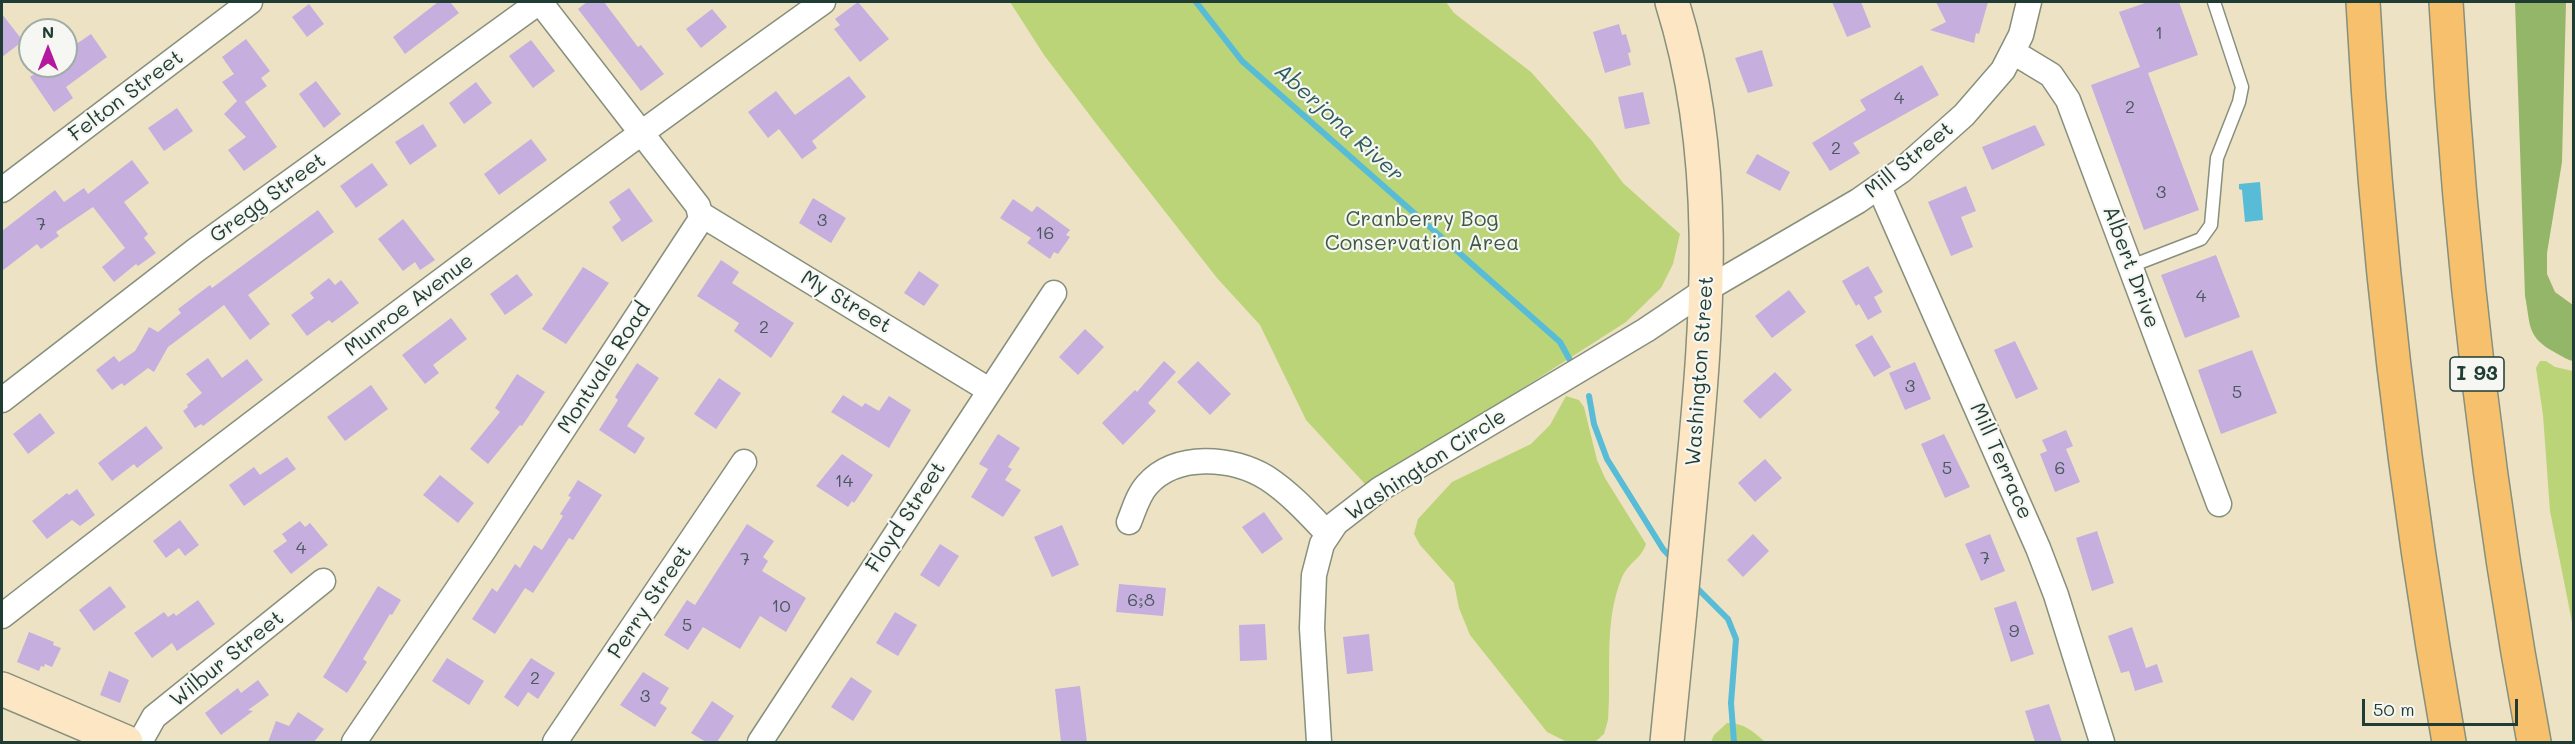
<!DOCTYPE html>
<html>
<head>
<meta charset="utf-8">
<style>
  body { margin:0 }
  #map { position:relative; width:2575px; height:744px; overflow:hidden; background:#eee2c4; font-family:Mali,sans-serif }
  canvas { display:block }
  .frame { position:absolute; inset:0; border:3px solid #1f3d34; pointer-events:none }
  .north { position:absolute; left:18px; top:18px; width:60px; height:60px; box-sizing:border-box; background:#f6f6f2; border:2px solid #a0aca6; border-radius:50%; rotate:0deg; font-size:16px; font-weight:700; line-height:24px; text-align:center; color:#1f3d34 }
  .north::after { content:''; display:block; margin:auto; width:21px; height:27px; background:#b5179e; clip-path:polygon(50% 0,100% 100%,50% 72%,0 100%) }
  .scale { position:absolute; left:2362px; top:699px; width:156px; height:27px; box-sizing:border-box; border:3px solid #1f3d34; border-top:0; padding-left:8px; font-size:18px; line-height:21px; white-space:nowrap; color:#1f3d34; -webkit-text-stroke:4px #f6f6f2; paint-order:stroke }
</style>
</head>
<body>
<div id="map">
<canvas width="2575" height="744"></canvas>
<div class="frame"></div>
<div class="north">N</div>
<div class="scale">50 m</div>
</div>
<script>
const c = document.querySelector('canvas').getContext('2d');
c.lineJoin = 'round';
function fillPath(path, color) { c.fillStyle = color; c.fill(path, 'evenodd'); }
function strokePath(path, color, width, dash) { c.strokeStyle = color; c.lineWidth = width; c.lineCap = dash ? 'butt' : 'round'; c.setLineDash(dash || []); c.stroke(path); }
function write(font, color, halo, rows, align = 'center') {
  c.font = font + ' Mali,sans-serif'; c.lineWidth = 4.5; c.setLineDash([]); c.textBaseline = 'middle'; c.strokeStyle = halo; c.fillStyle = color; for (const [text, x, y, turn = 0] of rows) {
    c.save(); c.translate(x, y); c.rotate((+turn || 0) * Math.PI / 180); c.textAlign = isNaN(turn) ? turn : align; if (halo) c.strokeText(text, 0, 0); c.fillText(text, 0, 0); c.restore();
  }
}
fillPath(new Path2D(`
  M1010 2H1446L1454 13 1531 72 1592 141 1623 183 1680 234 1673 264 1661 288 1626 322 1459 429 1365 484 1306 420 1260 325 1217 278 1098 126 1044 55Z
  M2540 361H2546L2555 367 2573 371V627L2550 511 2543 415 2536 368Z
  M1566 396 1579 400 1584 407 1597 460 1605 478 1646 544C1642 558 1628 563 1622 577 1603 623 1612 672 1608 720L1604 734 1596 741H1565L1547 732 1470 635 1459 608 1454 583 1420 545 1414 534 1418 519 1452 482 1531 444 1550 425Z
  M1727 723C1744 723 1753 731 1765 742H1711L1714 735Z`), '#bbd478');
fillPath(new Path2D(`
  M2515 2H2566L2562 162 2547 253V274L2555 292 2573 305V361C2567 360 2562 356 2556 353 2526 337 2531 326 2525 296Z`), '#94b668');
fillPath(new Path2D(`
  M2260 182 2263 220 2245 222 2242 190 2239 189V184Z`), '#59bcd7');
strokePath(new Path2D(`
  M1196 2 1242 61 1560 342 1571 362
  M1589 396 1594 424 1607 459 1663 549 1674 561
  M1694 585 1728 619 1736 639 1731 703 1734 742`), '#59bcd7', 6);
fillPath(new Path2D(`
  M438 2H450L459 13 405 54 393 37Z
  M587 2H604L638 47 641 45 664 74 641 91 578 9Z
  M858 2 889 39 860 62 834 29 840 25 835 19Z
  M1832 2H1861L1871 27 1847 37Z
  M1936 2H1988L1979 34 1976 33 1974 43 1930 30 1946 22Z
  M2148 2H2179L2198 55 2148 73 2199 210 2144 230 2091 85 2140 67 2119 12Z
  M309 4 324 24 307 37 292 17Z
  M712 9 727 27 701 48 686 29Z
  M2 14 23 41 2 57Z
  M1619 24 1622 35 1626 34 1631 52 1628 53 1631 65 1605 73 1593 32Z
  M91 34 107 57 66 87 73 98 54 112 30 77 46 66H66V51Z
  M246 39 270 71 261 78 267 86 245 102 277 147 244 171 228 150 246 137 224 114 237 101 222 82 234 74 222 57Z
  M531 40 555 71 533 88 509 56Z
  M1762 50 1773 86 1748 93 1735 58Z
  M1922 65 1939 95 1853 143 1860 153 1830 171 1812 143 1866 110 1860 100Z
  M849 76 866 97 812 141 817 148 802 159 779 129 768 138 748 112 776 91 795 115Z
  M316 81 341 114 324 128 299 94Z
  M476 82 492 103 464 124 449 103Z
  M1643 92 1650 124 1625 129 1618 97Z
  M177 108 193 131 164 151 148 128Z
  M423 124 437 146 410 165 395 142Z
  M2035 125 2045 145 1992 170 1982 147Z
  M531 139 547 160 499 195 484 174Z
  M1757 154 1790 172 1780 191 1746 173Z
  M132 160 149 183 124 202 148 234 144 238 156 253 138 266 136 264 114 282 102 267 125 248 93 207 56 232 59 236 41 249 37 244 2 271V231L55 190 64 202 84 188 88 194Z
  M372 163 388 185 356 208 340 186Z
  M1966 186 1976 211 1961 217 1973 247 1951 256 1928 202Z
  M629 188 653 221 622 242 612 227 621 220 609 202Z
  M813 198 846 218 831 243 799 223Z
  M1013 199 1032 212 1037 206 1070 230 1066 235 1070 237 1058 254 1054 252 1050 259 1027 243 1031 238 1000 218Z
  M318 210 334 232 248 295 270 324 250 340 224 305 168 347 154 372 148 368 124 386 122 383 112 390 96 370 114 356 119 362 135 351 149 327 158 332 181 313 178 309 210 285 212 288Z
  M403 219 435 260 420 270 415 262 403 271 378 239Z
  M2216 255 2240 317 2185 338 2161 275Z
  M721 260 739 272 732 283 794 323 771 358 734 331 739 323 697 296Z
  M1868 266 1883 292 1874 297 1882 312 1868 320 1859 304 1856 306 1842 281Z
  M583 267 609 283 566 344 542 329Z
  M919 271 939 285 924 306 904 293Z
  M517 274 533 295 505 315 490 294Z
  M329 278 335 285 341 280 359 303 332 323 329 320 307 336 291 315 314 298 310 293Z
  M1789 290 1806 312 1772 338 1755 316Z
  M451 318 467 339 433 365 439 373 425 384 402 355Z
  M1085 329 1104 347 1078 375 1059 357Z
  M1872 335 1891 367 1874 377 1855 345Z
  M2015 341 2038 389 2016 399 1994 350Z
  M2252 350 2277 413 2221 434 2198 370Z
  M208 358 222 378 247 359 263 380 203 426 201 424 195 428 183 411 188 407 187 405 202 393 186 374Z
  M1164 361 1176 372 1148 403 1156 411 1123 445 1102 423 1135 390 1137 392Z
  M1198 361 1231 394 1210 415 1177 382Z
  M1915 362 1931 399 1905 410 1889 373Z
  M637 363 659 378 627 426 645 438 635 454 599 430 618 400 615 397Z
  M1775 372 1792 390 1760 419 1743 401Z
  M517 374 545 392 522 426 520 425 488 464 470 449 500 412 495 408Z
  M719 378 741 393 716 429 694 414Z
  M371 385 388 409 345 441 327 417Z
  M843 395 862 407 865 403 879 411 889 396 911 410 889 448 831 412Z
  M40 413 55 433 28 454 13 434Z
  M146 426 163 448 137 468 134 464 112 481 98 463Z
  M2066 430 2073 446 2066 449 2080 482 2055 492 2040 454 2047 451 2042 440Z
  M998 434 1020 448 1008 467 1012 469 1005 480 1021 490 1003 517 971 497 988 469 979 464Z
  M1944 434 1970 487 1945 498 1921 444Z
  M842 454 873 475 854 503 852 501 848 507 816 486Z
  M287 457 296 469 244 506 229 485 254 467 260 475Z
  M1765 459 1782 478 1755 502 1738 483Z
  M440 475 474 503 458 523 423 495Z
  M578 480 602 495 573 540 569 538 533 593 525 588 495 634 472 619 492 588 497 592 515 564 520 568 534 545 542 550 563 516 560 514 571 497 568 496Z
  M77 489 95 515 80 526 72 520 47 539 32 521 67 493 69 495Z
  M1264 512 1283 539 1262 554 1242 527Z
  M180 520 199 545 185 556 179 548 166 558 153 541Z
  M300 521 305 527 310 523 328 545 291 574 273 551 287 541 282 534Z
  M747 524 774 541 763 557 768 561 762 571 806 598 786 632 760 616 740 649 703 627 688 650 664 635 687 600 695 605Z
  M1062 525 1079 565 1052 577 1034 537Z
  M2097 531 2114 583 2092 591 2076 538Z
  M1753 534 1769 551 1743 577 1727 560Z
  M1990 534 2005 571 1981 581 1965 544Z
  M940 544 959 556 939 587 920 575Z
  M1119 584 1166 588 1163 616 1116 612Z
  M110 586 126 607 94 631 79 610Z
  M378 586 401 600 392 615 390 614 363 659 367 662 347 693 323 677Z
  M198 600 215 624 177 651 172 643 152 658 134 633 164 612 168 617 174 613 176 616Z
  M2016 601 2034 654 2011 662 1994 608Z
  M895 612 917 625 898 656 876 643Z
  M1265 624 1267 660 1240 661 1239 625Z
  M2132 627 2146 668 2157 664 2163 682 2135 691 2129 671 2121 673 2108 636Z
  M29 632 54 642 53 645 61 648 52 667 45 664 44 667 41 666 39 671 17 662Z
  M1369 634 1373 671 1347 674 1343 637Z
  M447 658 484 681 469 705 432 681Z
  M531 658 555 673 538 699 528 692 518 707 504 697Z
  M109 671 129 680 120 703 100 695Z
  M643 672 669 688 660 703 667 708 655 727 620 705Z
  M851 677 872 691 853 721 831 707Z
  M258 680 269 695 248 710 253 711 221 735 205 713 238 688 241 693Z
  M1080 686 1087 742H1061L1055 689Z
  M712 701 734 716 717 742H706L691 733Z
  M2049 704 2062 742H2035L2025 711Z
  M298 712 324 729 314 742H268L276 721 289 726Z`), '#c6aede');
const lane = new Path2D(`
  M2131 266 2201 239 2211 225 2217 158 2239 102 2242 87 2214 2`);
const street = new Path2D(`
  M2013 52 2051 75 2068 100 2219 504
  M1879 187 2038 548 2056 595 2102 742
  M2 190 250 2
  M702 215 989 390
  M2 400 196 250 539 2
  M1129 522C1134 510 1138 495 1147 485 1176 452 1233 457 1267 478 1290 493 1309 514 1328 534
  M2 616C272 406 545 200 823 2
  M140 742 154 717 323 581
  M354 742 484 550 701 219 698 206 540 2
  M555 742 744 462
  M760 742 1054 293
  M1319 742 1312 628 1314 575 1322 544 1336 523 1380 489 1646 330 1707 289 1858 201 1901 171 1964 115 2003 70 2021 35 2029 2`);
const secondary = new Path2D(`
  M2 689 126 742
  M1667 742C1676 652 1685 561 1693 471 1708 314 1720 154 1672 2`);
const highway = new Path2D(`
  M2363 2C2376 250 2406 497 2449 742
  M2446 2C2460 250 2488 497 2534 742`);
strokePath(lane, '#86907c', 15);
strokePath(street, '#86907c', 27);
strokePath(secondary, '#86907c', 36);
strokePath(highway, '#86907c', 36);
strokePath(lane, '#fff', 12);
strokePath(street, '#fff', 24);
strokePath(secondary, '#fce6c4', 33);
strokePath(highway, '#f7c06c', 33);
write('18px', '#49595e', null, [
  ["1",2159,33],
  ["4",1899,98],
  ["2",2130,107],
  ["2",1836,148],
  ["3",2161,192],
  ["3",822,220],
  ["7",41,224],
  ["16",1045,233],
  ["4",2201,296],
  ["2",764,327],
  ["3",1910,386],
  ["5",2237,392],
  ["5",1947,468],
  ["6",2060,468],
  ["14",844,481],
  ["4",301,548],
  ["7",1985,558],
  ["7",745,559],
  ["6;8",1141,600],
  ["10",781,606],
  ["5",687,625],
  ["9",2014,631],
  ["2",535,678],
  ["3",645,696]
]);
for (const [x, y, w] of [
  [2477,374,54]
]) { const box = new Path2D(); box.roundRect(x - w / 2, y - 17, w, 34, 4.5); c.fillStyle = '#f6f6f2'; c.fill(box); strokePath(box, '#1f3d34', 1.5); }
write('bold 20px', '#1f3d34', null, [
  ["I 93",2477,374]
]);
write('21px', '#1f3d34', '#f6f6f2', [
  ["Felton Street",126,96,-37],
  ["Mill Street",1909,160,-39],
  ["Gregg Street",268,198,-36],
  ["Albert Drive",2131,267,70],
  ["My Street",846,302,31],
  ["Munroe Avenue",409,305,-37],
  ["Montvale Road",604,368,-57],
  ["Washington Street",1700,371,-86],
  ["Mill Terrace",2001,461,66],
  ["Washington Circle",1426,465,-33],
  ["Floyd Street",906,517,-57],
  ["Perry Street",650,602,-56],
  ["Wilbur Street",227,659,-39]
]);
write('21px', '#3e5b42', '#f6f6f2', [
  ["Cranberry Bog",1422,220],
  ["Conservation Area",1422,244]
]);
write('italic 22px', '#2e5d5d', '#f6f6f2', [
  ["Aberjona River",1339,123,42]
]);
</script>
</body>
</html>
